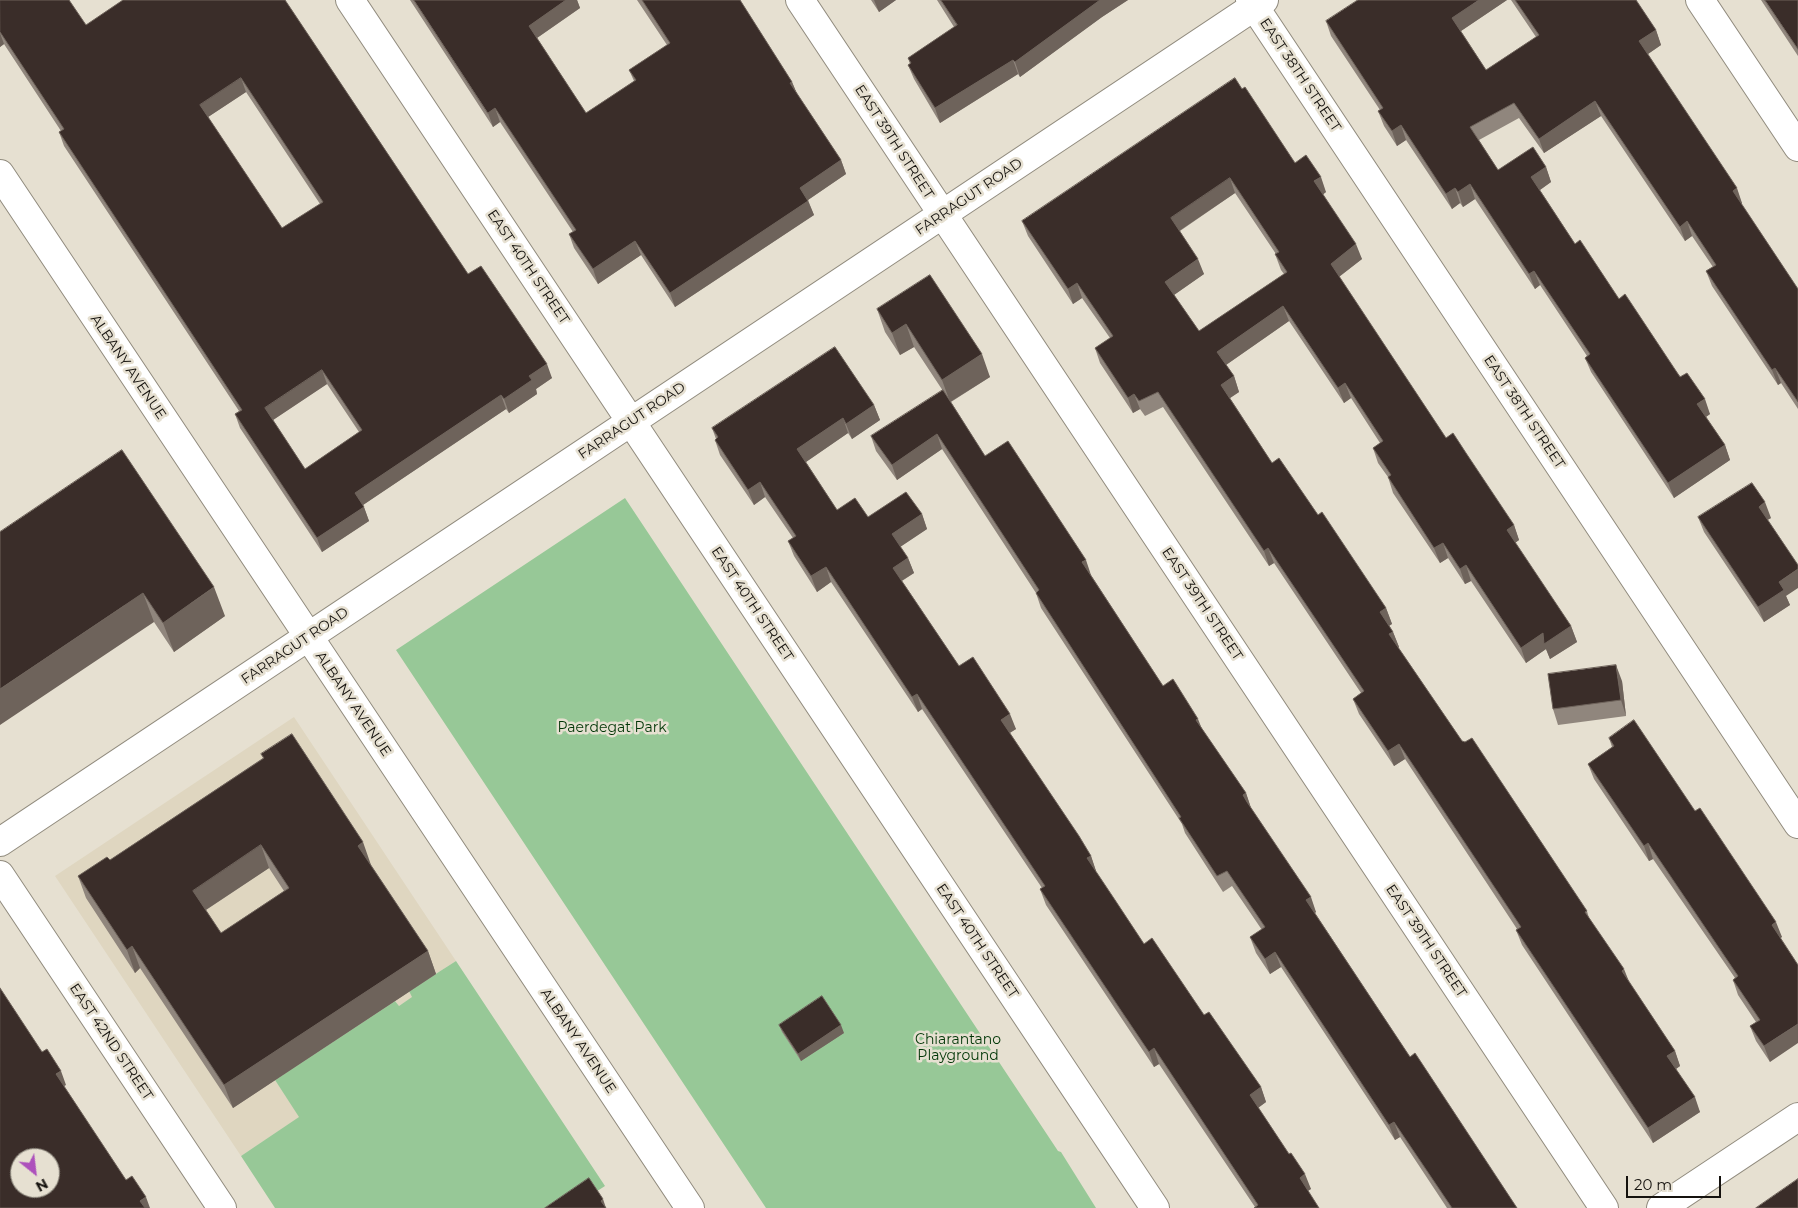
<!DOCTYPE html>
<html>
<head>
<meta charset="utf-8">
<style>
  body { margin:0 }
  #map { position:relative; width:1798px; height:1208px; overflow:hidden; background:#e6e0d1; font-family:Montserrat,sans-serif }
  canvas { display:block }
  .north { position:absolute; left:10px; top:1148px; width:50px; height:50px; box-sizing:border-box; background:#e6e0d1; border:1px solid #928e83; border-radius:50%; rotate:151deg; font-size:14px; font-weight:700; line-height:20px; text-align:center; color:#15120e }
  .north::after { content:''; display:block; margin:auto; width:18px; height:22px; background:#ad51bc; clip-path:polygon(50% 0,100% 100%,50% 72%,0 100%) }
  .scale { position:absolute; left:1626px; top:1176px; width:95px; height:22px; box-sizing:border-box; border:2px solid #15120e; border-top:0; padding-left:6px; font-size:15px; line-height:18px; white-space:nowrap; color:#15120e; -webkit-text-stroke:4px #e6e0d1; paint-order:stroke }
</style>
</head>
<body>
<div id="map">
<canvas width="1798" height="1208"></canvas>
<div class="north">N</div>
<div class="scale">20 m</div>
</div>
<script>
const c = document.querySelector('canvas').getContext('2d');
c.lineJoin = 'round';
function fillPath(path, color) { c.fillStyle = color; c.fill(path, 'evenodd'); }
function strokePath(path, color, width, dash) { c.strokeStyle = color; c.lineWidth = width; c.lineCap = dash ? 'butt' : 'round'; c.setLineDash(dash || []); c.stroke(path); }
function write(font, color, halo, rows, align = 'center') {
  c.font = font + ' Montserrat,sans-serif'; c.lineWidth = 5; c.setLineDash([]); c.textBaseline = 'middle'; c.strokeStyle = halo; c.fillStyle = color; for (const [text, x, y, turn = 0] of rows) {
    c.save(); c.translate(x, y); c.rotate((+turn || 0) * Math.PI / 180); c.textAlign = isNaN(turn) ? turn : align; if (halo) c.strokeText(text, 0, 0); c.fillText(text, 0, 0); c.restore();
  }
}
fillPath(new Path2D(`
  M294 717 456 961 409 991 413 997 399 1006 395 1001 275 1080 300 1117 241 1156 55 876Z`), '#dfd6c0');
fillPath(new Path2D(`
  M625 498 1058 1151 1061 1152 1096 1208H766L396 650Z
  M456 961 605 1186 571 1208H275L241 1156 299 1117 275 1080 395 1001 399 1006 412 997 409 991Z`), '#97c897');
const minor = new Path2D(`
  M350 0 1155 1208
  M800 0 1604 1208
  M1250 0 1798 824
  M1700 0 1798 147
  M0 174 690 1208
  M0 842 1264 0
  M0 875 222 1208
  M1661 1208 1798 1117`);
strokePath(minor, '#918b7e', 30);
strokePath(minor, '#fff', 28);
fillPath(new Path2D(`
  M0 0 86 25 285 0 468 274 552 378 536 389 537 394 509 413 506 409 363 505 369 521 322 552 240 428 235 414 239 411 64 146 59 132 61 131 4 44 0 47ZM246 92 320 204 282 228 208 117ZM327 384 359 432 305 469 273 420Z
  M410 0H577L580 8 537 38 586 113 634 81 629 70 667 45 637 0H740L792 82 796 92 841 160 846 174 808 200 814 215 675 307 641 255 598 284 574 248 569 234 573 232 500 122 493 127Z
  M871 0H896L879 12Z
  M937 0H1128L1102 17 1020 77 1018 74 940 123 914 79 908 65 910 64 908 58 954 27Z
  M1507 0 1461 31 1486 70 1536 37 1511 0H1636L1656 30 1661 45 1648 54 1742 203 1741 204 1798 289V409L1781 383 1778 385 1712 286 1706 271 1713 267 1692 236 1685 241 1601 116 1544 153 1519 118 1479 140 1498 170 1546 167 1551 182 1540 190 1575 244 1710 414 1706 417 1725 445 1730 460 1674 498 1591 372 1585 358 1587 356 1540 285 1535 289 1475 199 1463 207 1460 203 1452 209 1406 140 1397 146 1384 126 1378 111 1380 110 1331 36 1326 21Z
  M1761 0H1798V56Z
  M1242 89 1295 163 1326 192 1323 194 1362 259 1339 277 1446 438 1514 525 1519 540 1515 543 1571 626 1577 642 1550 659 1546 649 1526 663 1471 581 1465 584 1448 558 1440 563 1393 493 1388 477 1378 463 1373 448 1380 443 1351 398 1344 403 1289 321 1226 365 1234 376 1239 392 1230 398 1272 463 1318 515 1386 608 1392 624 1389 625 1393 632 1399 647H1398L1462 741 1587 911 1589 918 1629 982 1675 1051 1680 1066 1676 1069 1700 1112 1653 1143 1522 945 1516 930 1517 929 1405 759 1394 766 1359 714 1353 699 1361 693 1274 563 1269 566 1163 407 1145 416 1140 409 1133 413 1100 363 1095 348 1110 338 1082 298 1073 304 1028 236 1022 221ZM1235 193 1276 254H1275L1281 270 1284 274 1199 331 1174 295 1204 274 1180 231Z
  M930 275 990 377 951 402 985 456 1091 575 1163 686 1202 729 1246 793 1251 808 1316 912 1315 913 1410 1057 1517 1208H1447L1400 1137 1395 1140 1281 967 1270 974 1256 953 1250 937 1262 930 1232 886 1223 892 1185 833 1182 824 1041 608 1036 593 942 449 897 480 876 451 871 436 943 391 914 347 900 355 885 332 877 309Z
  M874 405 880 420 852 439 848 433 806 462 837 510 868 517 922 514 927 529 900 547 908 558 914 573 902 581 959 666 1016 729 1010 733 1091 856 1096 871H1095L1144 944 1204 1015 1261 1087 1266 1102 1258 1108 1311 1189 1255 1207 1159 1064 1154 1067 1046 905 1040 889 1042 888 922 709 918 712 831 582 817 592 794 556 788 541 793 538 765 497 754 505 720 455 715 440 716 439 712 428Z
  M1698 517 1771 518 1767 520 1786 596 1790 605 1764 622 1704 532Z
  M0 532 225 616 174 652 154 622Z
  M1622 681 1626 716 1558 725 1553 709Z
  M1609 738 1695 811 1782 937 1780 938 1770 1062 1756 1041 1750 1026 1756 1022 1738 995 1733 980 1735 978 1653 859 1649 861 1594 779 1588 764 1612 747Z
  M261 754 371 865 428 951 436 974 233 1108 140 968 135 973 86 898 78 876 110 860 263 758ZM269 868 284 891 221 933 206 910Z
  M779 1025 844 1033 801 1061 782 1032Z`), '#90867d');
fillPath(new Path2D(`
  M566 0H577L580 8 534 40 529 26Z
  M874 0H896L879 12Z
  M1100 0H1128L1102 17 1020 77 1015 62Z
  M1479 0H1507L1458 33 1452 18Z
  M1656 30 1661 45 1645 56 1639 41Z
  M0 33 4 44 0 47Z
  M1013 60 1018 74 940 123 935 108Z
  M241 78 246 92 205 119 200 105Z
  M792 82 798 96 790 83Z
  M1595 101 1601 116 1544 153 1539 139Z
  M495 108 500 122 493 127 488 113Z
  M1401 125 1406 140 1397 146 1392 131Z
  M841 160 846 174 805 202 800 188Z
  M1546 167 1551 182 1537 192 1531 177Z
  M1321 177 1326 192 1320 197 1314 181Z
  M1230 178 1235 193 1176 233 1171 218Z
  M1470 184 1475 199 1463 207 1458 192Z
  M1455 188 1460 203 1452 209 1446 194Z
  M1737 188 1742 203 1738 206 1733 191Z
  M808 201 814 215 675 307 670 293Z
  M1687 221 1692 236 1685 241 1680 227Z
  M635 241 641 255 598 284 593 269Z
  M1356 244 1362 259 1336 279 1331 264Z
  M1198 259 1204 274 1171 297 1165 282Z
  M1534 271 1540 285 1535 289 1529 274Z
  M1077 283 1082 298 1073 304 1068 289Z
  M1283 306 1289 321 1223 367 1217 352Z
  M906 324 914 347 900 355 892 333Z
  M982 354 990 377 950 402 942 380Z
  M547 364 552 378 536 389 537 394 509 413 504 399 529 376Z
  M1775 368 1781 383 1778 385 1772 370Z
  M322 370 327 384 270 422 265 408Z
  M1234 376 1239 392 1227 400 1221 385Z
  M1345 383 1351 398 1344 403 1338 388Z
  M1134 394 1140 409 1133 413 1128 398Z
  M501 395 506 409 360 507 355 493Z
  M1705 399 1710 414 1703 419 1697 404Z
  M874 405 880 420 852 439 846 424Z
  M843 418 848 433 803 464 797 449Z
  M937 434 942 449 897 480 892 465Z
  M1725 445 1730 460 1674 498 1668 483Z
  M760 482 765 497 754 505 748 490Z
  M1765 502 1771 518 1764 522 1759 507Z
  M364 507 369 521 322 552 317 538Z
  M922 514 927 529 897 549 892 534Z
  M1514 525 1519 540 1512 545 1507 530Z
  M1443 543 1448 558 1440 563 1434 548Z
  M1268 548 1274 563 1269 566 1264 551Z
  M908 558 914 573 898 583 893 568Z
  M1086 560 1091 575 1087 578 1082 562Z
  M1466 565 1471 581 1465 584 1460 569Z
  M826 567 831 582 817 592 811 576Z
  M1798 569V588L1786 596 1790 605 1764 622 1758 607 1779 582Z
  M214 587 225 616 174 652 163 623Z
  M143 593 154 622 0 725V689Z
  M1386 608 1392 624 1386 628 1380 612Z
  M1571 626 1577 642 1550 659 1546 649 1526 663 1521 648 1543 633Z
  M1393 632 1399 647 1394 649 1389 634Z
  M1616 665 1622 681 1626 716 1621 700Z
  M917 694 922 709 918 712 912 697Z
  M1010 714 1016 729 1006 735 1001 720Z
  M1198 719 1204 734 1196 720Z
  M1399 744 1405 759 1394 766 1388 751Z
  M1246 793 1251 808 1243 795Z
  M363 842 371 865 366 868 358 846Z
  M1648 843 1653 859 1649 861 1644 846Z
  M261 845 269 868 201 913 193 891Z
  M1091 856 1096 871 1092 873 1087 858Z
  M1311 897 1316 912 1312 915 1306 900Z
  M1776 922 1782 937 1777 940 1772 925Z
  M132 946 140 968 135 973 127 950Z
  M428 951 436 974 233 1108 224 1085Z
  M1275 952 1281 967 1270 974 1265 959Z
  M1624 969 1630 984 1622 971Z
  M1798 1024V1043L1770 1062 1764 1046Z
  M841 1025 844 1033 801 1061 798 1054Z
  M1154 1048 1159 1064 1154 1067 1149 1052Z
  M1675 1051 1680 1066 1673 1071 1667 1056Z
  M61 1071 66 1085 61 1088 56 1074Z
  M1261 1087 1266 1102 1255 1110 1250 1095Z
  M1695 1097 1700 1112 1653 1143 1648 1128Z
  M1394 1122 1400 1137 1395 1140 1389 1125Z
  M1305 1174 1311 1189 1305 1193 1300 1178Z
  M146 1197 150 1208H143L140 1201Z
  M603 1199 606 1208H604L601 1201Z`), '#6e635b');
const building = new Path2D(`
  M0 0H69L86 25 123 0H285L468 274 481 266 547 364 529 376 532 380 504 399 501 395 355 493 364 507 317 538 235 414 242 410 59 132 64 129 0 32ZM241 78 323 202 282 228 200 105ZM322 370 362 430 305 469 265 408Z
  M414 0H566L529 26 586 113 636 80 629 70 670 43 642 0H740L792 82 790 83 841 160 800 188 808 201 670 293 635 241 593 269 569 234 576 230 495 108 488 113Z
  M941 0H1100L1015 62 1013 60 935 108 908 65 911 63 908 58 957 25Z
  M1358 0H1479L1452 18 1486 70 1539 35 1515 0H1636L1656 30 1639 41 1737 188 1733 191 1798 289V402L1775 368 1772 370 1706 271 1716 265 1687 221 1680 227 1595 101 1539 139 1514 103 1470 127 1498 170 1533 147 1546 167 1531 177 1575 244 1580 240 1619 299 1625 294 1680 377 1687 373 1705 399 1697 404 1725 445 1668 483 1585 358 1590 354 1534 271 1529 274 1470 184 1458 192 1455 188 1446 194 1401 125 1392 131 1378 111 1383 108 1326 21Z
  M1765 0H1798V49Z
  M1235 78 1242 89 1245 87 1295 163 1306 155 1321 177 1314 181 1356 244 1331 264 1446 438 1453 433 1466 453 1514 525 1507 530 1571 626 1544 644 1543 633 1521 648 1466 565 1460 569 1443 543 1434 548 1388 477 1391 475 1373 448 1383 441 1345 383 1338 388 1283 306 1217 352 1234 376 1221 385 1272 463 1279 458 1318 515 1322 512 1386 608 1380 612 1393 632 1389 634 1462 741 1465 742 1472 738 1587 911 1585 912 1624 969 1622 971 1675 1051 1667 1056 1695 1097 1648 1128 1516 930 1521 927 1399 744 1388 751 1353 699 1364 691 1268 548 1264 551 1158 392 1139 401 1134 394 1128 398 1095 348 1113 336 1077 283 1068 289 1022 221ZM1230 178 1279 252 1275 254 1287 272 1199 331 1165 282 1198 259 1171 218Z
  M930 275 982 354 942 380 906 324 892 333 877 309Z
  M835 347 874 405 846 424 843 418 797 449 837 510 855 498 868 517 906 492 922 514 892 534 908 558 893 568 959 666 973 657 1010 714 1001 720 1079 836 1091 856 1087 858 1115 900 1144 944 1152 938 1204 1015 1209 1012 1261 1087 1250 1095 1289 1154 1291 1153 1305 1174 1300 1178 1319 1208H1254L1258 1205 1154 1048 1149 1052 1124 1015 1040 889 1045 886 917 694 912 697 826 567 811 576 788 541 796 536 760 482 748 490 715 440 718 437 712 428Z
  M943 390 985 456 1008 441 1086 560 1082 562 1163 686 1173 679 1198 719 1196 720 1246 793 1243 795 1247 802 1311 897 1306 900 1410 1057 1415 1053 1517 1208H1452L1394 1122 1389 1125 1275 952 1265 959 1250 937 1265 927 1227 871 1217 876 1179 818 1181 817 1036 593 1039 590 937 434 892 465 871 436Z
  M122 450 214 587 163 623 143 593 0 689V532Z
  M1752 483 1765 502 1759 507 1798 565V569L1779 582 1784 590 1758 607 1698 517Z
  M1616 665 1621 700 1553 709 1548 674Z
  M1634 720 1695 811 1700 808 1776 922 1772 925 1798 965V1024L1764 1046 1750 1026 1760 1020 1733 980 1738 976 1648 843 1644 846 1588 764 1614 746 1609 738Z
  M292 734 363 842 358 846 428 951 224 1085 132 946 127 950 78 876 107 857 110 860 264 758 261 754ZM261 845 289 888 221 933 193 891Z
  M0 988 42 1052 47 1049 61 1071 56 1074 126 1180 132 1176 146 1197 140 1201 145 1208H0ZM20 1158H50V1188H20Z
  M822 996 841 1025 798 1054 779 1025Z
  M589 1178 603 1199 601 1201 606 1208H545Z
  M1798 1179V1208H1756Z`);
fillPath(building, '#3a2d29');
strokePath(building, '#6e635b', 1);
write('14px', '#15120e', '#e6e0d1', [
  ["EAST 38TH STREET",1300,75,56],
  ["EAST 39TH STREET",894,142,57],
  ["FARRAGUT ROAD",969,197,-34],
  ["EAST 40TH STREET",528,267,56],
  ["ALBANY AVENUE",128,367,56],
  ["EAST 38TH STREET",1524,412,56],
  ["FARRAGUT ROAD",632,421,-34],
  ["EAST 40TH STREET",752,604,56],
  ["EAST 39TH STREET",1202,604,56],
  ["FARRAGUT ROAD",295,646,-34],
  ["ALBANY AVENUE",353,704,56],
  ["EAST 40TH STREET",977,941,56],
  ["EAST 39TH STREET",1426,941,56],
  ["ALBANY AVENUE",578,1041,56],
  ["EAST 42ND STREET",111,1042,56]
]);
write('14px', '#003606', '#e6e0d1', [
  ["Paerdegat Park",612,728],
  ["Chiarantano",958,1040],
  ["Playground",958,1056]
]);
</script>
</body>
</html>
